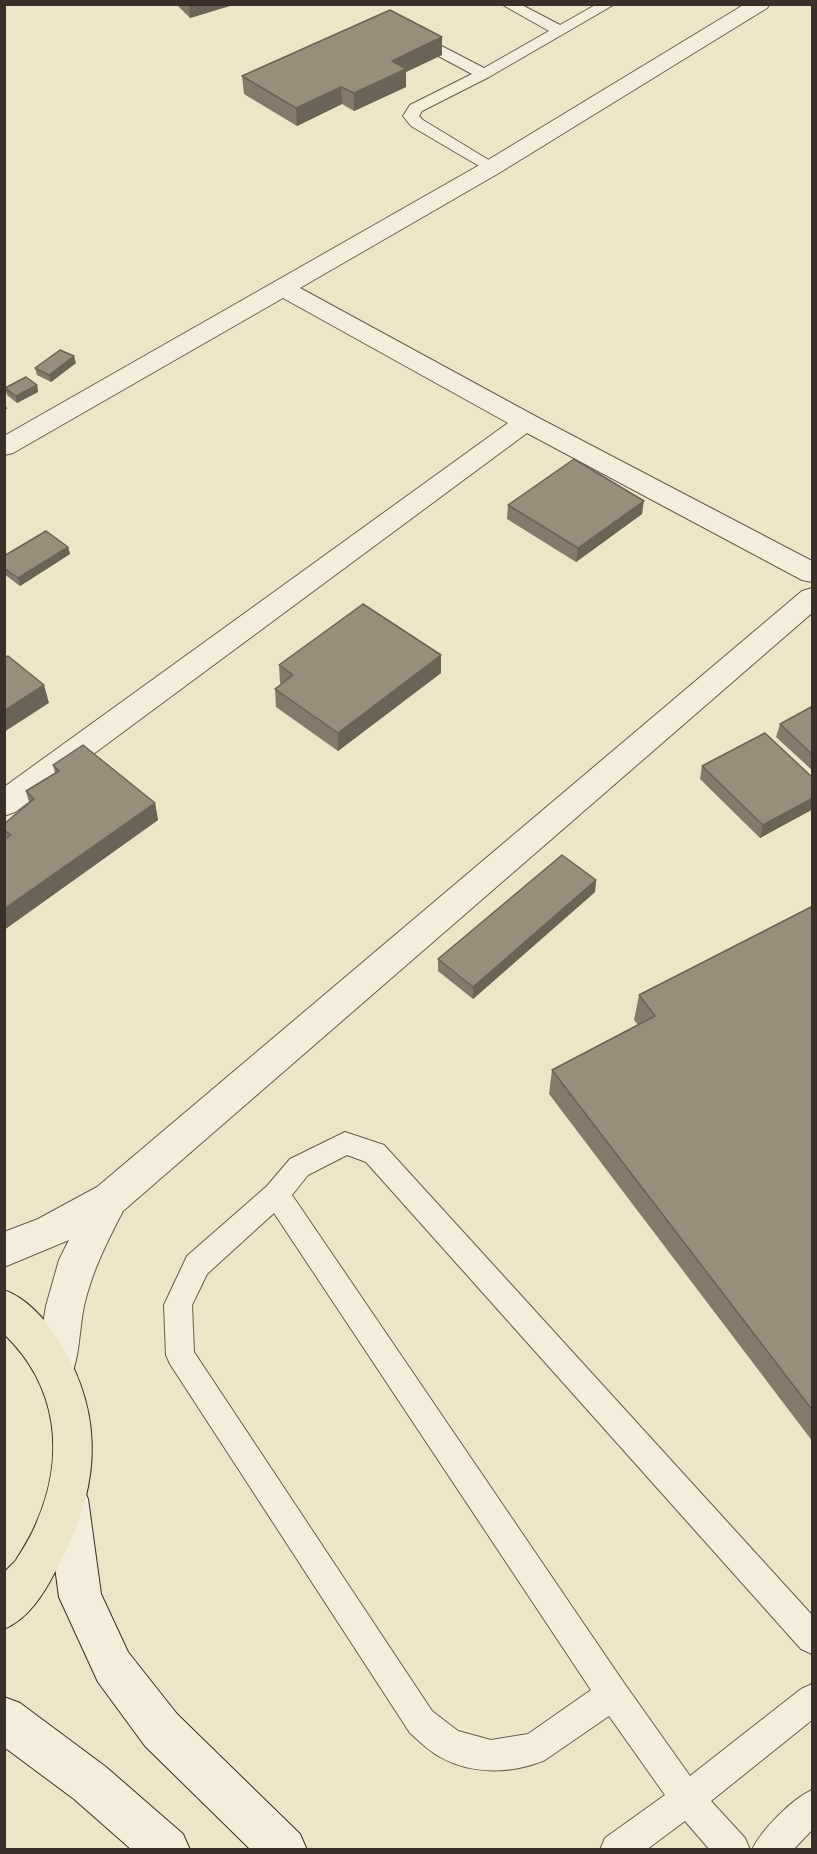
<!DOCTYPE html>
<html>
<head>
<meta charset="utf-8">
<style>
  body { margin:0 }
  #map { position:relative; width:817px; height:1854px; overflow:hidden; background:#eee4c8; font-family:"IM FELL DW Pica",serif }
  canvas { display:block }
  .frame { position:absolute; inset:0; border:6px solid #3c2e28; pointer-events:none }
</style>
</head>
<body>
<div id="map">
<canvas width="817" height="1854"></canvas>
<div class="frame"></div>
</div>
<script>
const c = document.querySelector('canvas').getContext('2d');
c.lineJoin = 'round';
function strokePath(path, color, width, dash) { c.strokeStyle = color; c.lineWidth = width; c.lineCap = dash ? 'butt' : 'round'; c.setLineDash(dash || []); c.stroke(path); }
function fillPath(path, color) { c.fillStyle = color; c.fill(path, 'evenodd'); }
const service = new Path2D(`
  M501 4H520L560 25 597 4H615L489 77 422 111 419 116 423 120 497 165 499 168 497 171 491 173 411 126 403 116 410 105 472 74 418 45 416 42 418 39H428L484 68 549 31Z
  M345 1132 384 1145 812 1615V1654L801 1649 366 1162 347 1155 308 1175 292 1195 624 1683 690 1776 801 1689 812 1684V1720L711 1801 745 1838 750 1850H710L685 1821 646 1850H600L605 1838 665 1795 609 1716 545 1760C512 1774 472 1775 440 1757 429 1751 419 1741 410 1733L170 1364 166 1355 164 1305 187 1256 267 1186 290 1159ZM274 1213 591 1690 528 1734 491 1740 458 1731 432 1711 194 1352 192 1305 207 1274Z
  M812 1790V1830L793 1850H752C761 1830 792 1799 812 1790Z`);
const minor = new Path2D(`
  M745 4H770L767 8 499 173 300 288 535 416 812 561V582L802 580 527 433 15 812 4 816V787L508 423 283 298 13 453 4 455V436L483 163Z
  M812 588V613L123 1211C107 1242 92 1271 84 1306 79 1330 80 1356 70 1379L56 1385 42 1379 36 1366 46 1306 59 1260 69 1240 4 1267V1232L38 1219 97 1187 802 591Z`);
const secondary = new Path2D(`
  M67 1479 82 1485 88 1499 101 1594 128 1652 177 1714 300 1834 307 1850H251L145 1746 98 1682 59 1597 46 1499 52 1485Z
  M4 1697 20 1703 106 1767 183 1834 190 1850H132L74 1799 4 1747Z`);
const primary = new Path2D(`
  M4 1290C28 1299 47 1321 60 1343 108 1420 98 1496 55 1572 43 1595 28 1619 4 1629 4 1617 1 1584 4 1574 6 1569 13 1564 16 1560 23 1549 31 1536 36 1524 66 1456 58 1386 4 1334Z`);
strokePath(service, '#685c50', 2);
strokePath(minor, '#685c50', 2);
strokePath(secondary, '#3c2e28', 2);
strokePath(primary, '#3c2e28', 2);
fillPath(service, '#f4eddb');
fillPath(minor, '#f4eddb');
fillPath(secondary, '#f4eddb');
fillPath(primary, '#eee4c8');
fillPath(new Path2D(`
  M176 4H236L190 18Z
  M442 37V55L406 72V87L354 111 342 104 297 126 244 94 242 76Z
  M76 363 51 382 37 375 35 368Z
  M37 385 38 392 17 403 7 395 5 388Z
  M508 505 642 514 576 562 507 519Z
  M68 547 70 554 20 586 4 574V556Z
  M441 655V673L338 751 276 707 275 689 281 684 280 683 279 665Z
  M813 706V771L776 737 780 724Z
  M53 765 155 803 158 820 4 930V824L29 802 26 791 55 773Z
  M702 766 813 778V809L760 838 700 779Z
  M596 880 595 892 473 999 438 971V959Z
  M813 906V1442L549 1094 552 1070 638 1025 634 1020 639 995Z`), '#84796a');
fillPath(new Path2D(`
  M189 4H236L190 18Z
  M442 37V55L406 72V87L354 111V93L392 61Z
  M341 87 342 104 297 126 296 108Z
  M74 356 76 363 51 382 49 375Z
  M37 385 38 392 17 403 16 396Z
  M4 402H5L7 409 4 410Z
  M644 501 642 514 576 562 578 548Z
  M68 547 70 554 20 586 18 578Z
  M441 655V673L338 751V733Z
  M44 685 49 703 4 732V711Z
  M813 798V809L760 838 763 825Z
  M155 803 158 820 4 930V909Z
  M596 880 595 892 473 999V987Z`), '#6b6356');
const building = new Path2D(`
  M390 10 442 37 392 61 406 69 354 93 341 87 296 108 242 76Z
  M60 350 74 356 49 375 35 368Z
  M26 377 37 385 16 396 5 388Z
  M574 459 644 501 578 548 508 505Z
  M46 531 68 547 18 578 4 568V556Z
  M363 604 441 655 338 733 275 689 293 675 279 665Z
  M8 656 44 685 4 711V658Z
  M813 706V755L780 724Z
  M765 733 813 778V798L763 825 702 766Z
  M83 745 155 803 4 909V840L11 835 4 830V824L34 799 26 791 59 771 53 765Z
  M562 855 596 880 473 987 438 959Z
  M813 906V1411L552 1070 655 1016 639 995Z`);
fillPath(building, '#998d7b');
strokePath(building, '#6b6356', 1.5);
</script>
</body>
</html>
